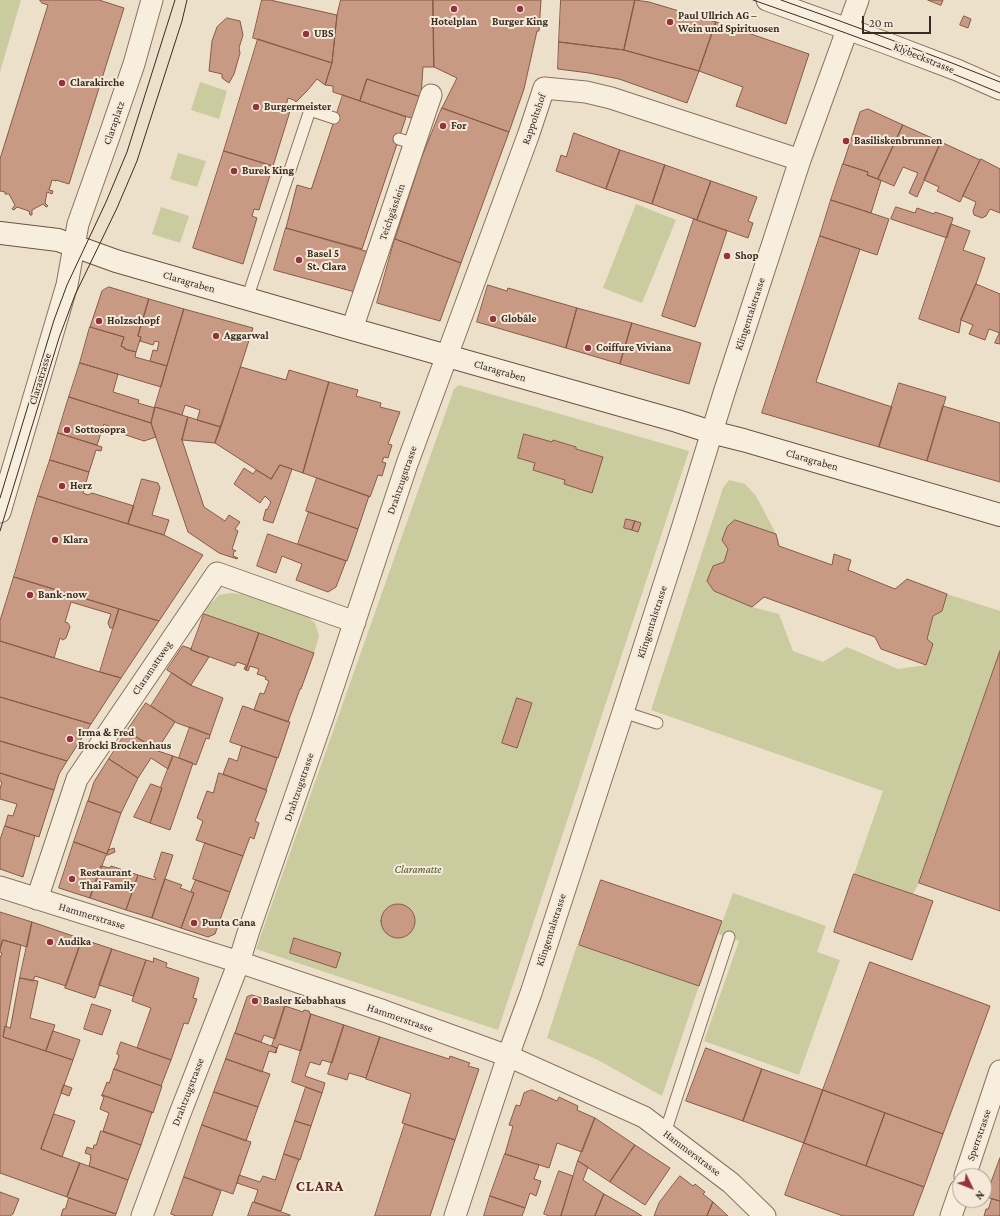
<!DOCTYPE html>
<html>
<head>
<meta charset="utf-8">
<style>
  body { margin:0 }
  #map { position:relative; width:1000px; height:1216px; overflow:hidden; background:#ede0cb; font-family:"Crimson Pro",serif }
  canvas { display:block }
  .north { position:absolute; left:952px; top:1168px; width:40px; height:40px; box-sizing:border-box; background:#f5eada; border:1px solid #aa9e90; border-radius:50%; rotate:133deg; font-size:11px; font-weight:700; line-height:16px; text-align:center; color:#3a2c22 }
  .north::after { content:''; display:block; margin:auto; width:14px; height:18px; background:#95333c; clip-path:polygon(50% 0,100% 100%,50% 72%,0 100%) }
  .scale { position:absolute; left:862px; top:16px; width:69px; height:18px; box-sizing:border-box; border:2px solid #3a2c22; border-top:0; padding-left:5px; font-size:12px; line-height:14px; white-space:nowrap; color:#3a2c22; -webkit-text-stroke:3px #f5eada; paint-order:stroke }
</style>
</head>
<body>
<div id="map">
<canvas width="1000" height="1216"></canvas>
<div class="north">N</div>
<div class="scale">20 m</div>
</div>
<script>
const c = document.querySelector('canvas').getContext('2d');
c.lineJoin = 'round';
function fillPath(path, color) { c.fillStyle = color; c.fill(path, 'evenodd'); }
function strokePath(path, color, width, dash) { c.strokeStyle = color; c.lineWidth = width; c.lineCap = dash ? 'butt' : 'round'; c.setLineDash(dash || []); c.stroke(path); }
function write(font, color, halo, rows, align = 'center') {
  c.font = font + ' "Crimson Pro",serif'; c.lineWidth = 4; c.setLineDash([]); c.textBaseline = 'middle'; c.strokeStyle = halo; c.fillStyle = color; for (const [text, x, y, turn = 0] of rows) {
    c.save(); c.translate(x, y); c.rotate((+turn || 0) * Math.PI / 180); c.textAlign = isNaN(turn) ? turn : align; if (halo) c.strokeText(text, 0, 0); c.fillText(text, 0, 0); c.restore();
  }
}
fillPath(new Path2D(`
  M0 0H21L0 72Z
  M200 82 227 91 219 119 191 110Z
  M178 153 206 161 197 187 170 179Z
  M636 204 676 220 642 303 603 288Z
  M161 207 189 216 180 243 152 234Z
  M459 385 689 451 498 1030 256 949 454 389Z
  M729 480 745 484 756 496 776 534 728 549 724 562 713 566 707 581 714 591 752 607 779 614 793 651 823 662 847 647 898 669 926 665 933 644 927 639 933 616 942 611 947 594 1000 611V651L919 883 913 894 854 874 883 791 651 710 723 488Z
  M230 593 242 594 306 615 315 623 319 636 314 653 204 614 208 606 219 595Z
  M733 893 826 926 817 952 840 960 799 1075 704 1041 739 941 718 934Z
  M577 945 699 986 662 1096 598 1060 547 1038Z`), '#cacb9f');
const building = new Path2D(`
  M40 0H99L124 8 69 184 56 180V181L52 180 49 190 53 191 52 194 47 192 45 203 48 206 46 207 43 204 32 210V215H30L29 211 17 207 14 210 12 209 15 205 9 194H5V192L0 191V159L48 5 42 3Z
  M262 0H270L337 15 332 63 253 38Z
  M341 0H433L434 67H423L421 97 367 79 360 101 333 92V86L325 85 332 63 337 15Z
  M433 0H541L539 31H537L524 89 509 132 442 108 457 78 434 67Z
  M561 0H635L624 50 559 42Z
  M635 0 649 2 716 22 699 71 624 50Z
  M928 0H943L941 5Z
  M964 16 971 19 968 28 960 25Z
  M227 18 240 21 243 35 239 48 240 53 234 74 229 83 222 78V74L209 71 212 41 217 27Z
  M716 22 809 54 786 124 736 106 743 87 699 71Z
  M258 39 332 63 325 85 317 79 307 91 296 102 294 100 288 98 286 106 291 108 273 166 224 151Z
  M559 42 624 50 699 71 687 103 619 79 589 73 558 69Z
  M367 79 421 97 414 119 360 101Z
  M343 95 406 117 362 249 286 228 297 185 311 189Z
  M442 108 509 132 461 263 395 239 421 159Z
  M868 109 903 125 878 179 867 175 868 172 843 164 860 112Z
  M903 125 941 142 917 197 909 193 918 173 903 167 894 186 878 179Z
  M574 133 620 150 606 189 556 171 561 155 566 157Z
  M941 142 980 160 960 202 937 191 939 187 924 180Z
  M620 150 665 165 652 204 606 189Z
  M224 151 273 166 259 210 254 209 252 216 257 218 243 264 193 248Z
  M981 159 1000 169V213L990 209 986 216 982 218 974 215 973 211 976 202 963 196Z
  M843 164 868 172 867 175 878 179 881 181 871 213 831 200Z
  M665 165 711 181 697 220 652 204Z
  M711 181 757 197 748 221 753 223 748 238 697 220Z
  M831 200 889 219 877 255 820 236Z
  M896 207 915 213 917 208 934 214 935 212 953 218 947 238 891 219Z
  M694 219 727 231 695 327 662 316Z
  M951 224 970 231 963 250 985 258 976 284 961 320 959 333 919 319Z
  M286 228 369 252 355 292 274 270Z
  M820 236 860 249 816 382 892 407 879 447 762 413Z
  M395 239 461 263 440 321 377 303Z
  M976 284 1000 294V333L989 329 985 340 969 334 973 325 961 320Z
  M488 285 507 291 508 288 577 308 566 348 477 322Z
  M109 287 149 299 138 336 141 337 136 352 125 349V348L121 346 124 337 90 327 102 291Z
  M149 299 184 309 167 366 150 361 153 350 157 351 159 342 155 341 153 345 140 341 141 337 138 336Z
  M577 308 632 323 620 364 566 348Z
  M184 309 253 328 221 427 197 420 200 410 185 405 182 415 155 407Z
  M632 323 701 343 689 384 620 364Z
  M90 327 124 337 121 346 125 348V349L136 352 135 357 167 366 161 387 80 363Z
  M1000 332V344L995 343Z
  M80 363 118 374 113 392 139 400 138 403 155 408 151 423 69 397Z
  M241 367 286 380 289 370 329 382 303 473 280 465 271 479 215 443Z
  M329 382 358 390 356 396 381 403 380 407 400 412 388 444 392 445 388 458 384 457 382 462 386 463 382 476 378 475 370 497 303 473Z
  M899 383 946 397 927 461 879 447Z
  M69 397 151 423 156 437 144 441 111 430 110 427 104 424 97 445 58 433Z
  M943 406 1000 423V482L927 461Z
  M155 407 188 417 182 440 204 507 225 521 229 515 240 522 235 529 238 531 232 549 236 551H234L233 556 238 558 237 559 219 553 188 532 151 423Z
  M188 417 221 427 215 443 182 440Z
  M58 433 102 447 101 451 96 450 89 472 50 460Z
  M524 434 552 442 553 440 576 447V449L603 457 592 493 564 484 565 480 533 470 535 463 518 458Z
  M50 460 89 472 83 493 88 495 92 493 134 506 128 524 38 496Z
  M280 465 292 469 273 523 263 520 266 509 267 510 271 502 265 496 260 503 234 484 244 468 253 474 256 470 271 479Z
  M317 478 369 496 358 529 306 511Z
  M142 479 158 483 160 488 152 515 169 520 164 535 128 524Z
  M38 496 164 535 203 555 159 621 14 577Z
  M309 512 358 529 347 561 298 544Z
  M626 519 635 521 632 530 624 528Z
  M735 520 776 534 779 546 832 565 834 554 851 560 848 570 895 589 907 579 947 594 942 611 933 616 927 639 933 644 926 665 881 649 875 637 764 597 752 607 714 591 707 581 713 566 724 562 728 549 722 540 727 527Z
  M635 521 641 523 638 532 632 530Z
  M268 534 346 561 336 587 328 592 296 580 302 564 282 556 276 573 257 566Z
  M14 577 119 609 113 628H110L108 623 111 614 71 602 65 622 68 623 70 627 66 638 63 640 60 638 54 658 0 641V621Z
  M119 609 159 621 121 678 100 672Z
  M204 614 259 633 246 670 244 669 246 665 237 662 235 666 191 650Z
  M259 633 314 653 301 689H300L288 722 254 710 260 693 264 694 269 681 265 679 266 677 257 674 259 669 250 666 248 671 246 670Z
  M0 641 100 672 121 678 91 724 0 697Z
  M183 646 192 649 191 650 209 657 191 685 167 670Z
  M1000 651V911L919 883Z
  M172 673 190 685 223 698 210 735 177 723 151 706Z
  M0 697 91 724 67 761 0 741Z
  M517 698 532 703 517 748 502 743Z
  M146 703 175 722 157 750 127 731Z
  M243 706 290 722 278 758 230 742Z
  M190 727 210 735 209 739 206 738 196 765 179 758Z
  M127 731 158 751 173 756 168 769 151 758 138 778 109 759Z
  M0 741 67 761 59 774 54 790 0 773Z
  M242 746 277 758 266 790 223 774 229 758 237 761Z
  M173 756 193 763 170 830 150 823 162 788 161 787Z
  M109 759 138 778 121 813 88 801 94 782Z
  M0 773 54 790 39 837 5 826 8 815 13 816 17 804 0 799V789L2 782 0 781Z
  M219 773 267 790 255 821 259 823 254 839 250 837 243 856 196 840 203 821 197 818 207 791 213 793Z
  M151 784 162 788 150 823 134 817Z
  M88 801 121 813 107 854 74 842Z
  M5 826 35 836 23 877 0 869V840Z
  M74 842 107 854 108 850 114 848 115 852 108 855H106L90 898 59 888Z
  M205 843 243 856 230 892 193 879Z
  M162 852 173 855 152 918 126 910 138 875 155 880 156 878 154 877Z
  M101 866 110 868 111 866 138 875 126 910 90 898Z
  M854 874 933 901 912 960 834 932Z
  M165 879 182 885 180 888 194 893 181 928 152 918Z
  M196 880 230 892 215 934 208 937 181 928 194 893 191 892Z
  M601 880 722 921 699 986 579 945Z
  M381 921a17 17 0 1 1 34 0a17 17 0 1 1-34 0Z
  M0 912 32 922 27 947 3 940 0 949Z
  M32 922 82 939 66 986 35 976 33 981 20 978Z
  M294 938 341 953 336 968 290 953Z
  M82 939 112 949 95 998 65 988Z
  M3 940 21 945 6 1027 5 1026 3 1037 73 1060 41 1149 80 1163 67 1197 0 1173V958L2 953 0 952V949Z
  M112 949 146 960 133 996 99 985Z
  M154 958 167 963 166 967 199 978 193 998 197 999 188 1024 184 1023 171 1060 137 1048 151 1008 132 1001 146 960 153 962Z
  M870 962 990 1006 943 1134 823 1090Z
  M20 978 38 981 30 1018 55 1025 46 1051 3 1037 5 1026 10 1028Z
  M252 995 265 999 267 997 275 1000 276 1003 285 1006 275 1039 264 1035 261 1042 235 1033 247 997Z
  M92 1004 111 1010 102 1035 84 1029Z
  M285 1006 303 1012 304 1010 309 1011 310 1014H311L301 1051 279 1044 275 1053 277 1048 272 1046Z
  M311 1014 344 1025 332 1063 322 1060 320 1065 310 1062 305 1076 325 1083 322 1093 292 1082Z
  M344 1025 380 1037 366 1078 349 1073 347 1080 328 1074Z
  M53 1031 80 1040 73 1060 46 1051Z
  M235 1033 277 1048 276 1053 269 1051 262 1072 226 1059Z
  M380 1037 449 1059 450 1056 470 1063 468 1066 479 1069 455 1140 402 1123 411 1094 366 1079Z
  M121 1042 171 1060 161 1086 114 1069 118 1059 119 1055 117 1054Z
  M706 1048 762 1069 743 1121 686 1101Z
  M226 1059 270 1074 258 1107 214 1092Z
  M114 1069 162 1086 153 1113 102 1095 107 1082 109 1083Z
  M762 1069 823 1090 804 1143 743 1121Z
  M64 1085 72 1088 69 1096 61 1093Z
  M306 1087 322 1093 311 1126 295 1121Z
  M532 1090 557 1101 559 1097 578 1106 577 1110 595 1118 582 1152 557 1143 549 1168 505 1154 513 1126 509 1125 516 1105 520 1106 524 1093Z
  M823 1090 885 1113 866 1166 804 1143Z
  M214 1092 258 1107 246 1141 202 1125Z
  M102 1095 152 1112 141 1145 103 1131 109 1113 100 1109 104 1097 102 1096Z
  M885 1113 943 1134 924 1187 866 1166Z
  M54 1114 75 1121 62 1157 41 1149Z
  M595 1118 635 1145 610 1182 578 1161Z
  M295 1121 311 1126 300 1160 284 1154Z
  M405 1124 455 1140 430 1216H375Z
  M202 1125 251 1142 233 1194 184 1177Z
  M101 1131 141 1145 128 1180 89 1166 91 1158H90L91 1155 85 1153 87 1147 93 1149 94 1145H96Z
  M804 1143 924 1187 913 1216H843L785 1195Z
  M635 1145 670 1168 645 1205 610 1182Z
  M284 1154 299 1159 281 1211 254 1202 258 1190 237 1183 239 1175 260 1182 263 1176 275 1180Z
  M505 1154 539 1165 534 1179 541 1181 536 1196 530 1193 525 1208 490 1196Z
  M1000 1158V1201L986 1197Z
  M578 1161 588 1167 583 1180 604 1194 595 1216H561Z
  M80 1163 128 1180 116 1214 67 1197Z
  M559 1171 573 1176 561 1216H549L544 1214Z
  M680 1176 693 1186 695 1184 705 1192 703 1194 713 1202 707 1216H654L659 1203Z
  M184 1177 221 1191 212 1216H176L171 1214Z
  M0 1192 19 1199 13 1214 10 1216H0Z
  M604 1194 634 1211 642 1216H595Z
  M490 1196 525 1208 522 1216H484Z
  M69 1198 116 1214 115 1216H61L63 1209H65Z
  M992 1199 1000 1201V1216H984L986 1209H988Z
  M253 1202 290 1215V1216H248Z
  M713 1202 728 1216H707Z`);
fillPath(building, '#c99a83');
strokePath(building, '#875a47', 1);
const lane = new Path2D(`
  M399 139 415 144
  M247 299 310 110 334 118
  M623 712 657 723
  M665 1133 729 937`);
const street = new Path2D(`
  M767 0 886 43 957 70 1000 89
  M352 329 431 95
  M0 512 67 285 78 224 110 134 134 64 152 0
  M0 887 239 962 384 1011 508 1056 644 1117 731 1183 765 1216
  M37 899 77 779 217 573 355 622
  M965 1176 1000 1071
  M142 1216 179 1116 239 962 249 930 323 717 407 464 528 136 544 88 586 92 611 98 800 160
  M455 1216 508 1056 531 993 623 712 681 532 724 393 800 160 858 0
  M951 1216 960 1190`);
const secondary = new Path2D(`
  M0 233 58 240 116 261 352 329 677 421 711 432 743 440 1000 515`);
strokePath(lane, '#89725f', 13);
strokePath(street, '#89725f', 23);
strokePath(secondary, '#6b5342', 24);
strokePath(lane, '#f8eede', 11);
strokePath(street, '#f8eede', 21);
strokePath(secondary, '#f8eede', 22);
strokePath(new Path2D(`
  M753 0C836 29 919 59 1000 93
  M781 0C855 26 928 53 1000 82
  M0 498 54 320 67 285 106 202 127 152 175 0
  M0 531 59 338 75 295 117 208 137 161 182 21 187 0`), '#3a2c22', 1);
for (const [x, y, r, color] of [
  [454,9,4,"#95333c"],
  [520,9,4,"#95333c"],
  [670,22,4,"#95333c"],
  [306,34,4,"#95333c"],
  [62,83,4,"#95333c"],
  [256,107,4,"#95333c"],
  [443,126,4,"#95333c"],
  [846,141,4,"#95333c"],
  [234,171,4,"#95333c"],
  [727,256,4,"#95333c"],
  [299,260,4,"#95333c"],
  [493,319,4,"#95333c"],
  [99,321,4,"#95333c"],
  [216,336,4,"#95333c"],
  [588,348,4,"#95333c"],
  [67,430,4,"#95333c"],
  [62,486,4,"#95333c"],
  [55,540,4,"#95333c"],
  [30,595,4,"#95333c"],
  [70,739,4,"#95333c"],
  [72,879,4,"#95333c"],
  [194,923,4,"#95333c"],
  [50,942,4,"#95333c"],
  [255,1001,4,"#95333c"]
]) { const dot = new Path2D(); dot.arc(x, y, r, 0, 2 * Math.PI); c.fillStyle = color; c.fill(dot); strokePath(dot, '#f5eada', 1.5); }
write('bold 11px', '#3a2c22', '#f5eada', [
  ["Paul Ullrich AG –",678,16],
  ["Wein und Spirituosen",678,29],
  ["Hotelplan",454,22,"center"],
  ["Burger King",520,22,"center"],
  ["UBS",314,34],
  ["Clarakirche",70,83],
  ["Burgermeister",264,107],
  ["For",451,126],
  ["Basiliskenbrunnen",854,141],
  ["Burek King",242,171],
  ["Basel 5",307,254],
  ["St. Clara",307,267],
  ["Shop",735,256],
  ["Globâle",501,319],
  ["Holzschopf",107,321],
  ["Aggarwal",224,336],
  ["Coiffure Viviana",596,348],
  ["Sottosopra",75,430],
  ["Herz",70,486],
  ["Klara",63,540],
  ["Bank-now",38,595],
  ["Irma & Fred",78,733],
  ["Brocki Brockenhaus",78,746],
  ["Restaurant",80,873],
  ["Thai Family",80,886],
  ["Punta Cana",202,923],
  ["Audika",58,942],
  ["Basler Kebabhaus",263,1001]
], 'left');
write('11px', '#3a2c22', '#f5eada', [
  ["Klybeckstrasse",924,58,22],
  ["Rappoltshof",534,119,-71],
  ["Claraplatz",114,123,-71],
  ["Teichgässlein",392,212,-71],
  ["Claragraben",189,282,16],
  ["Klingentalstrasse",750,314,-72],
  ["Claragraben",500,371,16],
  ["Clarastrasse",40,379,-73],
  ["Claragraben",812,460,16],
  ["Drahtzugstrasse",402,480,-71],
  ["Klingentalstrasse",652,622,-72],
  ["Claramattweg",152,668,-56],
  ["Drahtzugstrasse",299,787,-71],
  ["Hammerstrasse",92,916,17],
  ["Klingentalstrasse",551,930,-72],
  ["Hammerstrasse",400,1018,19],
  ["Drahtzugstrasse",188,1092,-69],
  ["Sperrstrasse",979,1135,-71],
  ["Hammerstrasse",692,1153,37]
]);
write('italic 11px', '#4f562a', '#f5eada', [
  ["Claramatte",418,870]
]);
c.letterSpacing = '1px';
write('bold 15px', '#652c24', '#f5eada', [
  ["CLARA",320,1186]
]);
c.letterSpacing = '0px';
</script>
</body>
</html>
